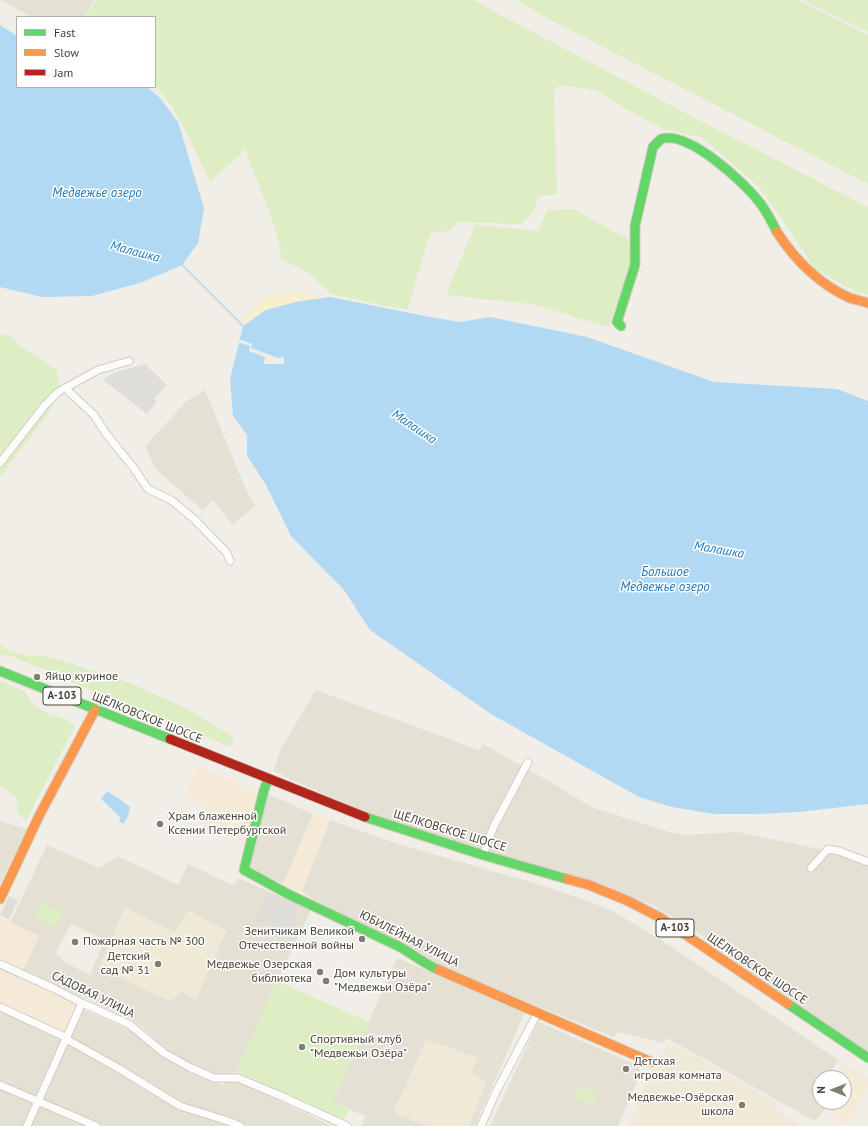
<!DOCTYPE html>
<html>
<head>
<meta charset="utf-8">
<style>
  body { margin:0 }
  #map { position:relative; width:868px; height:1126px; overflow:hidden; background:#f0eee7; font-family:"PT Sans",sans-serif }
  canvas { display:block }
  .legend { position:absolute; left:16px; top:16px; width:140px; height:72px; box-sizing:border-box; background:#fff; border:1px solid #b5b2ad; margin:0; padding:5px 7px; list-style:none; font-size:12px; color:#463f33 }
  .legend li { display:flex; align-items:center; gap:8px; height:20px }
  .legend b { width:20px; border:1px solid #b5b2ad }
  .north { position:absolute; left:812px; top:1070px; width:40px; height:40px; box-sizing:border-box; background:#fff; border:1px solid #b5b2ad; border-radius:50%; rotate:270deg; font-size:11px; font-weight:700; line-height:16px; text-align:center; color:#463f33 }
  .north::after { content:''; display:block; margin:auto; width:14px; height:18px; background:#827c72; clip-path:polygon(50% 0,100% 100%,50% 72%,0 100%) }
</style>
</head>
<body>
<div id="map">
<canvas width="868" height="1126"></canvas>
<ul class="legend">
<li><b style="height:5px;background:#63d668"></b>Fast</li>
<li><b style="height:5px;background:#ff974d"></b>Slow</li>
<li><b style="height:5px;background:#b3261e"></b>Jam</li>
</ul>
<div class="north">N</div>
</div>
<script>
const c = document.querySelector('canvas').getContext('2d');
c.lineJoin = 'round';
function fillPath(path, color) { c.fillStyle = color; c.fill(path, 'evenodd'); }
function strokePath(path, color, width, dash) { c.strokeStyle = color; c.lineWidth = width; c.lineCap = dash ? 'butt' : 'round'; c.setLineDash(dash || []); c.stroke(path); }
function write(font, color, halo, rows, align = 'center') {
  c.font = font + ' "PT Sans",sans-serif'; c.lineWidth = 3; c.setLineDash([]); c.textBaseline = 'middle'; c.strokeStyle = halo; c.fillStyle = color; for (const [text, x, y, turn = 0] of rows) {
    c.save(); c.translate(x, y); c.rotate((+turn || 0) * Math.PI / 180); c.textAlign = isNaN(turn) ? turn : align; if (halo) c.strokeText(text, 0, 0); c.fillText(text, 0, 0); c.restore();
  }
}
fillPath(new Path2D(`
  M1 0H94L85 17H31Z
  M205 390 246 490 255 506 232 525 213 500 203 511 156 469 145 446 187 401Z
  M316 690 479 750 483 744 559 787 591 807 669 832 686 835 738 832 838 853 868 865V1052L767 985 690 927 650 904 614 890 357 810 274 771 280 750Z
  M268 794 313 814 283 884 248 867Z
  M330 820 398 844 541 885 579 898 611 910 672 947 838 1060 828 1078H820V1102H827V1107L815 1121 771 1097 705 1059 666 1038 664 1043 617 1032 614 1037 424 960 423 954 318 902 302 892Z
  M0 821 27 829 0 883Z
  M47 845 99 868 118 856 178 885 188 864 235 886 237 878 311 909 234 1075 230 1074 218 1076 212 1074 181 1060 165 1048 141 1026 129 1018 23 970 39 936 10 923ZM125 907 175 932 99 968ZM71 924 104 940 90 975 61 960 62 957 55 954Z
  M397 958 525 1012 475 1126H469L486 1082 400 1098 393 1110 395 1113 428 1126H363L362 1125 365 1116 333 1102Z
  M81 1009 137 1033 155 1051 201 1077 224 1085 225 1081 229 1080 247 1085 332 1126H244L234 1121 187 1107 68 1038Z
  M0 1011 64 1040 38 1097H35L0 1082Z
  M539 1022 638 1066 640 1070V1075L618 1126H490L537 1024Z
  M66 1043 206 1116 227 1126H100L40 1099Z
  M0 1087 37 1103 25 1126H0Z
  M39 1105 90 1126H29Z`), '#e5e0d4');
fillPath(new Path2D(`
  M198 766 258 792 255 810 246 840 244 843 197 821 205 805 184 795Z
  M313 814 330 820 302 892 283 884Z
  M0 918 39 936 23 970 0 960Z
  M0 968 78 1005 65 1034 0 1003Z
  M843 1063 868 1078V1089L848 1126 832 1116 831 1102H844V1078H834Z`), '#f5ead8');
fillPath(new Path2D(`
  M125 907 175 932 188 910 227 930 196 999 183 992 170 1001 99 968Z
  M428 1040 478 1058 472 1072 486 1082 469 1126H428L395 1113 393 1110 400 1098 425 1041Z
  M668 1044 686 1051 703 1060 777 1103 776 1109 802 1126H628L637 1108 638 1102 652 1071Z`), '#efe9d8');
fillPath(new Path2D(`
  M96 0H473L691 116 868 207V295L858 293 814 268 802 248 759 187 703 138 664 129 624 108 596 90 560 85 555 89 554 97 557 194 539 196 534 211 521 224 458 222 449 231 430 233 408 309 385 306 331 294 310 274 282 259 275 228 245 149 210 182C194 148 180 113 155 84V17H86Z
  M516 0H797L868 35V184L549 19Z
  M803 0H868V32Z
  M573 209 626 238 632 250 631 260 609 327 532 304 446 295 475 225 538 231 548 210Z
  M0 334 10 336 21 348 35 354 57 370 59 382 58 392 51 410 0 477Z
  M0 645 11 651 30 656H43L67 662 135 685 183 707 228 733 233 738 234 744 230 747 187 728 109 699 46 670 11 656 0 655Z
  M0 681 24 691 33 705 51 715 63 718 75 726 26 821 17 812V798L0 785Z
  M41 902 63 912 56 927 34 916Z
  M277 981 369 1022 333 1102 350 1109 343 1121 236 1071Z
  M579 1085 598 1093 592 1105 574 1097Z`), '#ddedc4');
fillPath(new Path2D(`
  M307 290 308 295 325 298 294 304 244 327V319L246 315 264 297Z`), '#f7efce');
fillPath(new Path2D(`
  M145 364 167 385 154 399 157 402 147 414 103 380 113 373Z
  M267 892 299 906 288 934 255 920Z
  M9 896 18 900 9 919 0 915Z`), '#dfddd7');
fillPath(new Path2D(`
  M0 25 17 36V87H147L160 98 178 122 204 208 198 243 182 265 143 282 92 296 42 297 0 287Z
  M330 297 430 317 460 322 490 317 587 337 714 382 837 389 868 401V804L799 812 758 814H714L672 807 639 797 491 714 370 630 344 590 291 536 265 483 247 456V435L233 416 230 379 243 326 266 310 296 302Z
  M107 791 118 798 130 807 128 816 123 824 119 821 121 818 101 799Z`), '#b2d9f3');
fillPath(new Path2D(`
  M239 335V339L252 344 251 348 278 358 284 357V364H264L265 357 249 351 250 346 238 342 236 346Z`), '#f0eee7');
strokePath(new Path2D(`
  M182 265 244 327`), '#b2d9f3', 1.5);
const street = new Path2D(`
  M65 388 94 415 107 435 133 467 148 489 171 500 194 519 227 553 230 561
  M0 463 45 405 58 392 98 370 129 361
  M483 855 494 826 528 762
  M811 868 828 849 839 851 868 862
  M0 964 55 989 82 1003 129 1024 164 1053 189 1067 214 1078H238L281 1096 347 1126
  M0 1007 67 1038 68 1040 118 1068 180 1106 228 1121 240 1126
  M0 1085 96 1126
  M27 1126 82 1003
  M481 1126 496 1092 538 1012`);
const fast = new Path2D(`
  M621 326 617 322 635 265V226L653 147 661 139C688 130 744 182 760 203 767 212 772 222 777 232
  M0 671 170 739
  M268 779 264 790 244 870 290 895 398 946C413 954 424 964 439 970
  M365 817 483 855 567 879
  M788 1004 868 1058`);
const slow = new Path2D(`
  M777 232C794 259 820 285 850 298 856 300 862 301 868 303
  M567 879 589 885 628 901 661 918 788 1004
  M0 899 39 816 95 710
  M439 970 651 1062`);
const jam = new Path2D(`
  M170 739 365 817`);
strokePath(street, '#cecbc5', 9);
strokePath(fast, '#d1ccbe', 11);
strokePath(slow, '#d1ccbe', 11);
strokePath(jam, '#d1ccbe', 11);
strokePath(street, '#fdfcfb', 7);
strokePath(fast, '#63d668', 9);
strokePath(slow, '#ff974d', 9);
strokePath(jam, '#b3261e', 9);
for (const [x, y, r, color] of [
  [37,677,4,"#827c72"],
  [160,824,4,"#827c72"],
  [362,939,4,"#827c72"],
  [75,942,4,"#827c72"],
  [158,964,4,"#827c72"],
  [320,972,4,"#827c72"],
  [326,981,4,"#827c72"],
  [302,1047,4,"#827c72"],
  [626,1069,4,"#827c72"],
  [742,1105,4,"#827c72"]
]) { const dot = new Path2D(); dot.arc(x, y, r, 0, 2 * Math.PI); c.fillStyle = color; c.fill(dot); strokePath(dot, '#fff', 1.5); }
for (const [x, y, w] of [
  [62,696,38],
  [675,928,38]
]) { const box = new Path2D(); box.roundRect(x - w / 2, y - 9, w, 18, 3); c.fillStyle = '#fff'; c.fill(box); strokePath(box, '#463f33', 1); }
write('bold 11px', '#463f33', null, [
  ["А-103",62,696],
  ["А-103",675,928]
]);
write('12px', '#463f33', '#fff', [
  ["Яйцо куриное",45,677],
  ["Храм блаженной",168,817],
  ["Ксении Петербургской",168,831],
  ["Зенитчикам Великой",354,932,"right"],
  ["Отечественной войны",354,946,"right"],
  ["Пожарная часть № 300",83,942],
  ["Детский",150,957,"right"],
  ["сад № 31",150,971,"right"],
  ["Медвежье Озерская",312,965,"right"],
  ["библиотека",312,979,"right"],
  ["Дом культуры",334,974],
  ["\"Медвежьи Озёра\"",334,988],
  ["Спортивный клуб",310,1040],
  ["\"Медвежьи Озёра\"",310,1054],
  ["Детская",634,1062],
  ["игровая комната",634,1076],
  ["Медвежье-Озёрская",734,1098,"right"],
  ["школа",734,1112,"right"]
], 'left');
write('12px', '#463f33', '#fff', [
  ["ЩЁЛКОВСКОЕ ШОССЕ",147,718,22],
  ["ЩЁЛКОВСКОЕ ШОССЕ",450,831,17],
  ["ЮБИЛЕЙНАЯ УЛИЦА",409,939,27],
  ["ЩЁЛКОВСКОЕ ШОССЕ",757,969,34],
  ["САДОВАЯ УЛИЦА",93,995,26]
]);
write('italic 13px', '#207abe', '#fff', [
  ["Медвежье озеро",97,193],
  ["Малашка",135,252,15],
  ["Малашка",414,427,34],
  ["Малашка",719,550,10],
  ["Большое",665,572],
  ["Медвежье озеро",665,587]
]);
</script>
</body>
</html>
